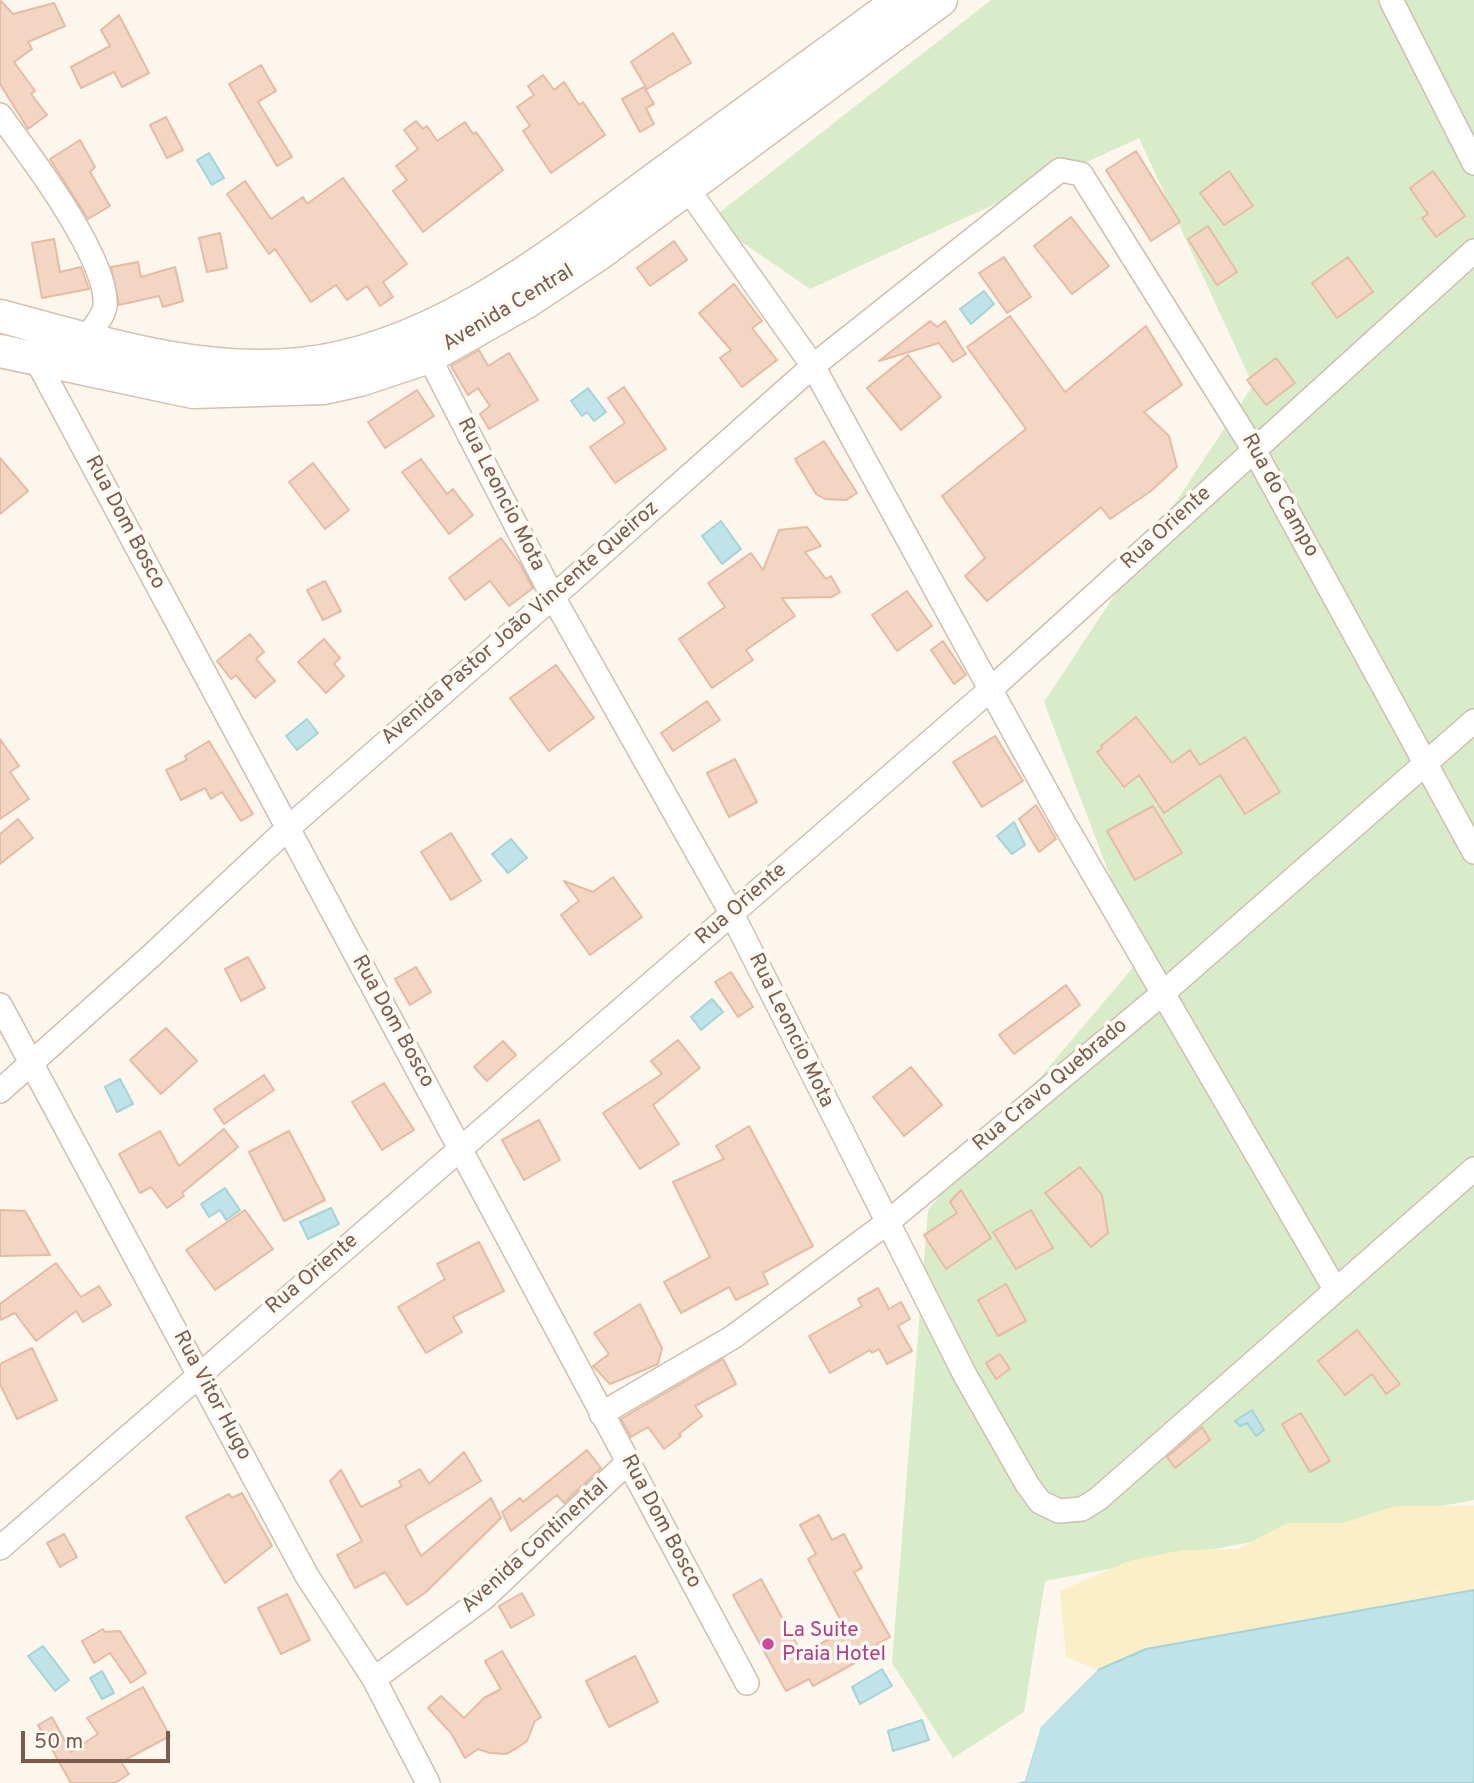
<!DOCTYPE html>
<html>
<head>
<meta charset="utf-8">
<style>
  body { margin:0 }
  #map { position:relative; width:1474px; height:1783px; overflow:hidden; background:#fdf6ec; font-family:Overpass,sans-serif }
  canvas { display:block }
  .scale { position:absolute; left:21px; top:1731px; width:149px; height:32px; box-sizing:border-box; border:4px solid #7a5c4d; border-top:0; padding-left:9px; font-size:21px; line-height:24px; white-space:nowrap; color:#7a5c4d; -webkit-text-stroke:5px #fffaf3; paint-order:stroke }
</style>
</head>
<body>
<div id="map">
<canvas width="1474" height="1783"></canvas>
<div class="scale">50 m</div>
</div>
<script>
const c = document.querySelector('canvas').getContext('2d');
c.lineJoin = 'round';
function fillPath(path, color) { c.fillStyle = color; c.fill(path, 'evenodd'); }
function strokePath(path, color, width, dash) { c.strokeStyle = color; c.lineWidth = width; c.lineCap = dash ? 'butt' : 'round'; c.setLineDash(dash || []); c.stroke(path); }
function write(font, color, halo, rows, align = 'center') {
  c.font = font + ' Overpass,sans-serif'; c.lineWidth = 7; c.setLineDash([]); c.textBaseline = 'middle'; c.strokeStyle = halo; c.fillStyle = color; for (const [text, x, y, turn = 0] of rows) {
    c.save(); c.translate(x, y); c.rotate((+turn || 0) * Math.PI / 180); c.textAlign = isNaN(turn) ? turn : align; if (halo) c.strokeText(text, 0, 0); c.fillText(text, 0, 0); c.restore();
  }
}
fillPath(new Path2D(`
  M991 0H1474V1500L1045 1581 1024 1712 953 1758 892 1663 928 1210 1141 958 1044 702 1253 385 1139 138 810 289 710 220Z`), '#d8ecc9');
fillPath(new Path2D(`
  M1396 1506H1474V1590L1146 1649 1098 1670 1066 1657 1060 1591 1129 1561 1182 1550 1238 1549 1287 1523H1342Z`), '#fcefc7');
const water = new Path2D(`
  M209 153 224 178 212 185 197 160Z
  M984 291 994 304 971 324 960 309Z
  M588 388 606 412 594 421 587 412 582 416 571 401Z
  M721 521 741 549 722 564 702 536Z
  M307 719 318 733 297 750 286 736Z
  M1014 822 1025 845 1012 854 997 836Z
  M511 839 527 858 508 873 492 854Z
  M712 999 723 1012 701 1030 691 1017Z
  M120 1079 133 1104 117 1112 105 1087Z
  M225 1188 240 1210 226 1220 220 1210 209 1217 201 1204Z
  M331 1208 339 1224 308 1239 300 1222Z
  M1252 1410 1264 1430 1256 1436 1247 1423 1240 1426 1235 1421Z
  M1474 1590V1783H1019L1025 1781 1040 1727 1098 1670 1146 1649Z
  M43 1646 69 1680 55 1691 28 1656Z
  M882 1669 892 1686 860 1704 852 1687Z
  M102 1671 114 1693 102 1699 90 1678Z
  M922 1720 929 1740 893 1751 888 1731Z`);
fillPath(water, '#bfe3e8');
strokePath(water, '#a5d3da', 2);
fillPath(new Path2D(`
  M1095 1669 1098 1670 1041 1727 1025 1781 1016 1783 1022 1778 1038 1725Z`), '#fdf6ec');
const building = new Path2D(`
  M0 0 13 14 54 3 65 26 28 42 32 49 14 62 35 91 31 94 47 115 28 129 0 84Z
  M119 15 149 73 122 87 114 72 81 88 71 67 110 46 101 30Z
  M673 33 691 63 647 89 631 62Z
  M261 65 276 91 258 102 292 157 277 166 229 84Z
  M543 75 554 90 564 82 579 105 583 102 605 135 551 173 523 131 530 126 517 107 534 95 528 86Z
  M644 87 654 104 646 108 654 124 640 132 622 99Z
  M166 117 183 150 167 158 150 125Z
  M416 121 423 129 427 126 437 141 465 122 473 134 476 132 503 170 423 232 393 191 407 180 396 166 418 149 404 130Z
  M80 140 95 167 90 172 110 206 88 219 50 159Z
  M1136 151 1180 222 1151 241 1106 170Z
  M1229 171 1253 206 1224 225 1200 193Z
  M1433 171 1465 216 1436 237 1422 218 1428 214 1410 188Z
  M343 178 407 264 383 282 393 297 380 306 367 286 347 300 336 285 311 302 275 249 269 254 227 194 245 181 271 219 303 197 307 204Z
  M1071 217 1109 266 1072 294 1034 246Z
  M1208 226 1237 272 1217 285 1188 239Z
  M220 233 227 268 207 272 199 238Z
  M54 239 60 272 81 267 89 289 42 298 32 243Z
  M674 241 687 260 650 286 637 268Z
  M1004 257 1031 297 1007 313 979 273Z
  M1348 257 1373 292 1337 318 1312 283Z
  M138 262 141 277 175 267 183 301 163 307 159 296 119 305 111 267Z
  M734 284 762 321 752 328 777 360 742 387 720 358 731 350 699 313Z
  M1010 316 1065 392 1146 326 1182 385 1144 412 1169 436 1177 467 1151 491 1110 519 1101 507 987 601 965 576 985 558 942 496 1026 429 967 347Z
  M930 321 937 327 945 321 966 354 953 362 939 343 879 361Z
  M479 350 488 366 509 353 538 400 489 429 480 414 490 406 478 388 468 395 451 366Z
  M908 355 941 397 901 430 867 388Z
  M1276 358 1295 383 1266 405 1247 380Z
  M624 387 666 449 615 483 590 447 625 423 608 398Z
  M417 390 434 416 385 448 368 422Z
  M824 441 857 493 846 500 825 499 816 494 795 459Z
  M0 458 28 491 0 514Z
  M421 459 447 494 453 489 473 515 449 534 402 472Z
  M313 463 349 510 325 529 289 482Z
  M807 527 821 546 805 552 826 579 831 576 840 592 832 597 782 598 795 616 746 650 753 660 712 688 679 639 725 607 708 583 751 553 763 570 779 530Z
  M501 538 520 564 533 588 509 606 490 581 465 600 449 578Z
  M325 581 341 611 323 620 307 590Z
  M907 591 932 626 897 651 872 615Z
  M250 634 264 652 256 659 275 681 255 698 236 675 231 679 217 661Z
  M324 639 340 658 334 664 344 676 326 693 298 662Z
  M943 641 966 675 954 684 931 650Z
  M556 665 594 718 549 751 510 698Z
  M707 701 720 720 673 751 661 733Z
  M1136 717 1172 763 1190 750 1200 765 1245 737 1280 792 1245 814 1220 775 1164 813 1139 775 1124 787 1097 752 1102 748 1101 746Z
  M995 736 1023 781 982 807 953 762Z
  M0 739 19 766 10 772 29 799 0 819Z
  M209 741 253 814 241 821 222 792 211 799 205 788 181 800 166 770 187 760 185 756Z
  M735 759 757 802 729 817 707 773Z
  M1036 805 1056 839 1039 852 1019 819Z
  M1153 806 1182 853 1135 880 1107 831Z
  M18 819 33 838 0 864V834Z
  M451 833 481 881 451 900 421 852Z
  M613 877 642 917 590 955 561 915 579 901 564 881 593 892Z
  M248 957 265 988 241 1001 225 969Z
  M416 967 431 992 410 1005 395 979Z
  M731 972 753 1007 738 1017 715 982Z
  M1066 985 1080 1005 1014 1054 999 1035Z
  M166 1028 197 1061 161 1094 130 1060Z
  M678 1040 700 1068 653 1105 679 1144 640 1169 603 1113 662 1074 651 1061Z
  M503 1041 516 1055 487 1081 474 1067Z
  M911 1067 942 1105 904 1136 873 1097Z
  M264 1075 274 1090 224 1124 214 1109Z
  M384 1083 414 1130 382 1150 352 1102Z
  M539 1120 560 1160 524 1180 502 1140Z
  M749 1126 813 1246 763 1273 768 1284 736 1300 729 1287 681 1313 664 1282 710 1257 673 1182 724 1159 716 1146Z
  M224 1129 238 1147 182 1193 184 1196 167 1208 151 1187 140 1193 119 1154 160 1131 179 1166Z
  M289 1131 325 1200 284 1221 249 1152Z
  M1080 1167 1102 1195 1108 1233 1091 1247 1045 1193Z
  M961 1190 991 1238 946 1269 924 1235 957 1213 950 1202Z
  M0 1210 25 1211 50 1255 0 1256Z
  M245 1210 273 1249 215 1290 186 1250Z
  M1031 1210 1053 1248 1016 1269 993 1232Z
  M479 1242 504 1291 453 1317 462 1332 426 1353 398 1307 445 1279 437 1264Z
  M56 1263 81 1297 99 1286 111 1305 83 1322 76 1311 36 1341 15 1313 0 1320V1304Z
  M1006 1284 1026 1321 998 1336 978 1300Z
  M878 1288 889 1309 901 1302 910 1319 898 1326 912 1351 887 1364 879 1349 872 1353 870 1350 830 1373 809 1336 862 1306 858 1299Z
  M640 1304 662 1348 658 1364 610 1384 593 1366 609 1354 594 1333Z
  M1357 1330 1400 1384 1386 1394 1372 1374 1345 1395 1318 1361Z
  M32 1348 57 1400 17 1419 0 1384V1364Z
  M1000 1354 1010 1369 996 1379 986 1363Z
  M723 1359 736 1384 695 1406 702 1416 679 1434 681 1436 664 1449 648 1427 631 1437 621 1419Z
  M1301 1413 1330 1461 1310 1472 1282 1424Z
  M1202 1427 1210 1440 1175 1468 1167 1457Z
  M587 1450 601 1468 564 1503 557 1495 511 1531 502 1512 520 1498 523 1502Z
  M464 1452 481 1481 405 1526 421 1556 491 1498 501 1518 425 1593 407 1605 385 1572 355 1588 337 1555 362 1541 330 1481 341 1470 361 1507 402 1486 399 1481 420 1469 429 1484Z
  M242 1493 272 1546 225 1583 186 1517 229 1494 232 1498Z
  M819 1515 832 1540 844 1534 862 1568 854 1572 890 1637 869 1649 871 1654 813 1686 809 1679 786 1691 733 1595 761 1579 802 1654 846 1630 808 1559 816 1554 800 1525Z
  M64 1534 77 1557 60 1567 47 1543Z
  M522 1593 534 1615 511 1628 499 1606Z
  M287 1594 310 1640 281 1654 258 1608Z
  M103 1629 105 1632 120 1631 146 1673 131 1683 110 1653 94 1663 82 1641Z
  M502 1651 541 1717 535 1721 527 1741 517 1748 506 1754 490 1753 478 1749 465 1758 451 1733 428 1708 441 1696 464 1718 484 1698 501 1689 485 1661Z
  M635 1656 658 1702 609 1727 586 1681Z
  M143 1687 170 1736 121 1762 129 1774 115 1783H71L38 1725 52 1717 71 1752 98 1734 87 1718Z`);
fillPath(building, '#f3d5c3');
strokePath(building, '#e6bba3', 2);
const street = new Path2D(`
  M1391 0 1474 163
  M0 115C28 153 109 259 105 306 104 316 92 329 87 338
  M687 188 813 366 1061 818 1335 1289
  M429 357 553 597 732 914 965 1375 1027 1484 1040 1502 1059 1511 1082 1509 1098 1499 1474 1169
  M37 361 747 1683
  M0 1005 307 1576 374 1679 428 1783
  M0 1091 151 956 287 829 553 597 813 366 1060 170 1081 174 1254 450 1474 852
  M601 1414 733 1337 888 1222 1162 994 1474 721
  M0 1548 991 689 1474 251
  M374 1679 484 1598 628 1462`);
const secondary = new Path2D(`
  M0 316C97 342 200 375 301 364 440 349 561 247 670 168 746 112 823 56 900 0
  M0 351 193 392 324 388 360 380 429 357 528 301 599 254 941 0`);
strokePath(street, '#d1beb0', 26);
strokePath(secondary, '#d6c0b0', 35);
strokePath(street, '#fff', 23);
strokePath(secondary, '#fff', 32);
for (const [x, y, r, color] of [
  [768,1644,7,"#d1479c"]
]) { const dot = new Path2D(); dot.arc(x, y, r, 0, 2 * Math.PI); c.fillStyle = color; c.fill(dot); strokePath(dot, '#fffaf3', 2.5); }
write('21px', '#7a5c4d', '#fffaf3', [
  ["Avenida Central",509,309,-31],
  ["Rua Leoncio Mota",500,495,63],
  ["Rua do Campo",1279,496,61],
  ["Rua Dom Bosco",124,523,62],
  ["Rua Oriente",1167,529,-42],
  ["Avenida Pastor João Vincente Queiroz",521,624,-41],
  ["Rua Oriente",742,905,-41],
  ["Rua Dom Bosco",392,1022,61],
  ["Rua Leoncio Mota",790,1031,64],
  ["Rua Cravo Quebrado",1051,1086,-40],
  ["Rua Oriente",313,1275,-40],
  ["Rua Vitor Hugo",211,1396,62],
  ["Rua Dom Bosco",660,1522,62],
  ["Avenida Continental",536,1547,-42]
]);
write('21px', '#b23c85', '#fffaf3', [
  ["La Suite",782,1632],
  ["Praia Hotel",782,1656]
], 'left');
</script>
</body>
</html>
